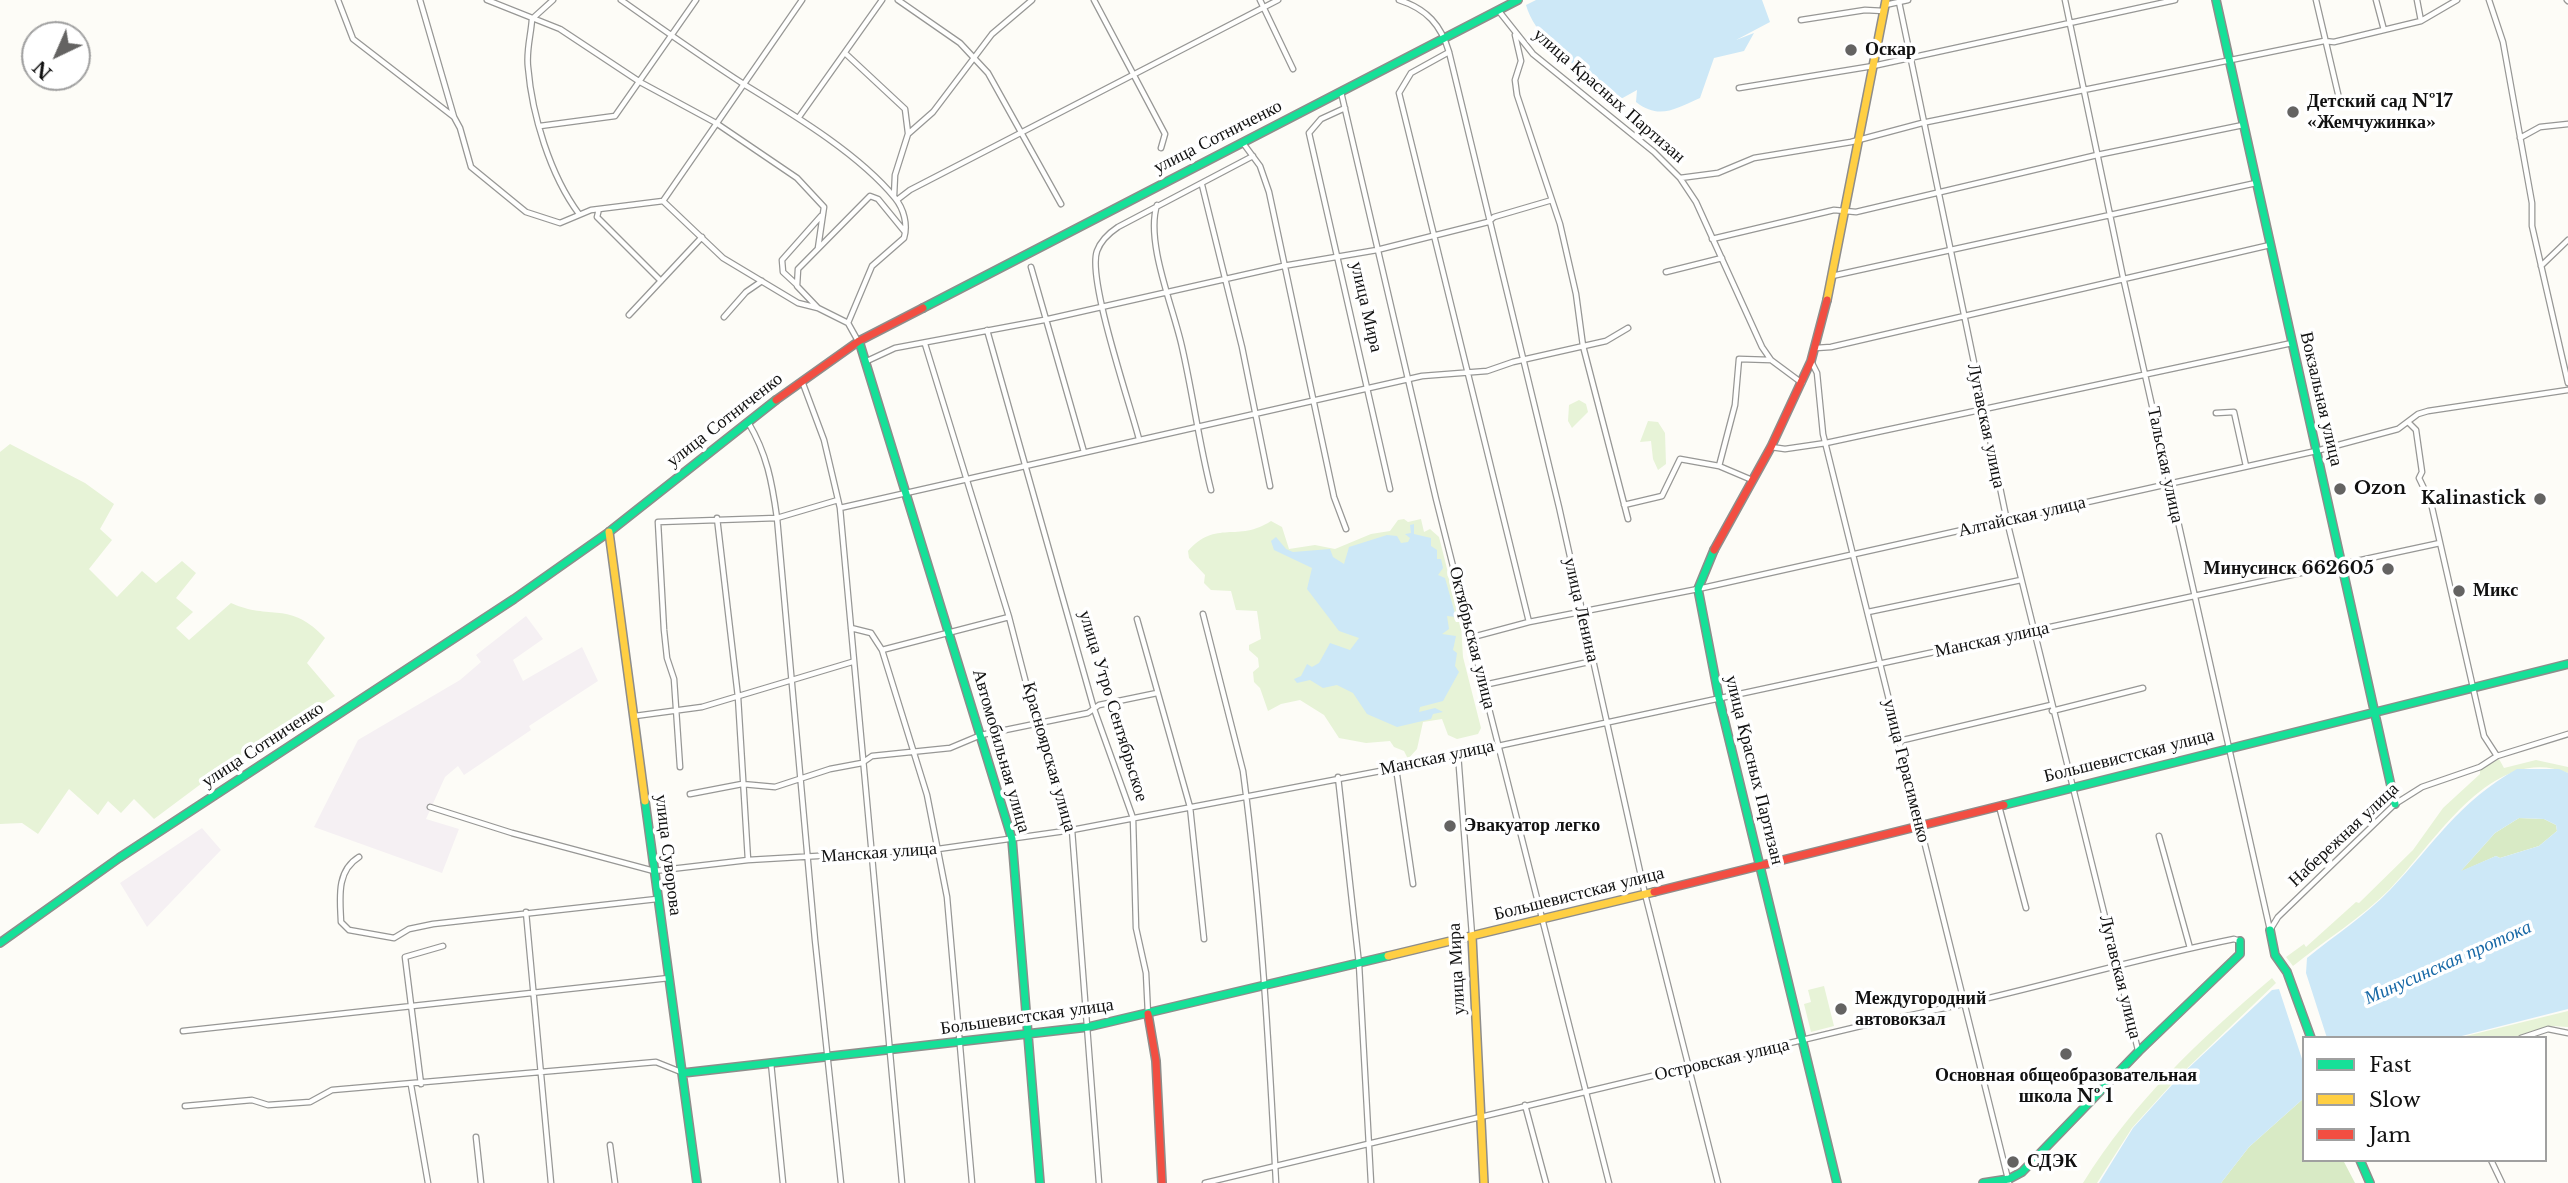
<!DOCTYPE html>
<html>
<head>
<meta charset="utf-8">
<style>
  body { margin:0 }
  #map { position:relative; width:2568px; height:1183px; overflow:hidden; background:#fdfcf7; font-family:"Libre Baskerville",serif }
  canvas { display:block }
  .legend { position:absolute; left:2302px; top:1036px; width:245px; height:126px; box-sizing:border-box; background:#fff; border:2px solid #a0a0a0; margin:0; padding:9px 12px; list-style:none; font-size:21px; color:#111 }
  .legend li { display:flex; align-items:center; gap:14px; height:35px }
  .legend b { width:35px; border:2px solid #a0a0a0 }
  .north { position:absolute; left:21px; top:21px; width:70px; height:70px; box-sizing:border-box; background:#fff; border:2px solid #a0a0a0; border-radius:50%; rotate:224deg; font-size:19px; font-weight:700; line-height:28px; text-align:center; color:#111 }
  .north::after { content:''; display:block; margin:auto; width:24px; height:32px; background:#646362; clip-path:polygon(50% 0,100% 100%,50% 72%,0 100%) }
</style>
</head>
<body>
<div id="map">
<canvas width="2568" height="1183"></canvas>
<ul class="legend">
<li><b style="height:9px;background:#16e098"></b>Fast</li>
<li><b style="height:9px;background:#ffcf43"></b>Slow</li>
<li><b style="height:9px;background:#f24e42"></b>Jam</li>
</ul>
<div class="north">N</div>
</div>
<script>
const c = document.querySelector('canvas').getContext('2d');
c.lineJoin = 'round';
function fillPath(path, color) { c.fillStyle = color; c.fill(path, 'evenodd'); }
function strokePath(path, color, width, dash) { c.strokeStyle = color; c.lineWidth = width; c.lineCap = dash ? 'butt' : 'round'; c.setLineDash(dash || []); c.stroke(path); }
function write(font, color, halo, rows, align = 'center') {
  c.font = font + ' "Libre Baskerville",serif'; c.lineWidth = 7; c.setLineDash([]); c.textBaseline = 'middle'; c.strokeStyle = halo; c.fillStyle = color; for (const [text, x, y, turn = 0] of rows) {
    c.save(); c.translate(x, y); c.rotate((+turn || 0) * Math.PI / 180); c.textAlign = isNaN(turn) ? turn : align; if (halo) c.strokeText(text, 0, 0); c.fillText(text, 0, 0); c.restore();
  }
}
fillPath(new Path2D(`
  M526 616 543 639 513 660 523 681 582 647 598 681 529 726 531 730 464 775 458 766 445 777 426 819 459 829 442 873 314 827 358 740 460 680 481 662 476 655Z
  M202 828 221 850 147 927 120 883Z`), '#f5f0f3');
fillPath(new Path2D(`
  M1579 400 1586 404 1588 412 1572 428 1568 421 1569 405Z
  M1648 421 1658 422 1665 433 1666 464 1658 470 1653 459 1651 441 1640 442Z
  M10 444 85 483 114 504 100 529 112 540 89 569 117 597 142 571 156 583 182 561 196 573 176 598 193 612 176 628 189 640 231 603C270 621 290 600 325 638L307 663 335 696 225 766 154 819 134 799 121 813 108 801 98 815 69 789 38 834 22 823 0 824V452Z
  M1404 519 1408 522 1421 519 1424 532 1430 529 1439 537 1461 624 1463 657 1481 728 1478 734 1457 739 1448 735 1442 719 1423 722 1417 749 1408 759 1404 751 1394 747 1390 741 1366 743 1339 738 1324 715 1300 700 1281 704 1268 711 1260 688 1254 682 1253 672 1259 667 1258 658 1249 650V645L1261 639 1257 611 1236 610 1231 591 1211 590 1204 583 1205 575 1189 558 1188 551C1216 519 1238 543 1271 521L1282 527 1289 549 1315 545 1335 549 1371 534 1390 531 1398 520Z
  M2499 759 2504 768 2536 760 2568 767V773C2491 742 2434 845 2389 890 2361 918 2324 941 2293 966L2286 957 2304 944 2306 947 2356 902 2359 903 2413 850 2443 808 2480 774V769Z
  M2272 978 2276 983 2179 1076 2132 1128 2097 1183H2083C2133 1102 2200 1039 2272 978Z
  M1824 986 1834 1026 1811 1032 1804 1004 1811 1002 1808 990Z
  M2568 1011V1027L2552 1026 2513 1038H2458Z`), '#e7f3d7');
fillPath(new Path2D(`
  M2519 818 2544 819 2556 825 2557 831 2539 846 2500 858 2496 856 2460 872 2495 833Z
  M2304 1098V1160H2343L2355 1183H2221L2249 1147Z`), '#d8eac5');
fillPath(new Path2D(`
  M1536 0H1762L1770 22 1736 40 1754 33 1744 51 1714 58 1700 98C1675 109 1659 120 1636 102L1637 90 1619 100C1611 90 1602 88 1593 80 1569 61 1534 35 1526 5Z
  M1414 524V534L1431 538V546L1437 550V559H1441L1443 568 1438 575 1445 578 1456 617 1447 616 1449 629 1442 634 1456 636 1453 650 1457 653 1455 666 1459 672 1443 701 1420 707 1419 712 1435 708 1443 712 1433 714 1431 719 1397 727 1367 714 1353 693 1337 685 1323 688 1310 680 1297 683 1294 679 1301 676 1307 664 1312 667 1319 663 1330 643 1350 650 1359 638 1339 631 1307 589 1312 568 1274 550 1271 541 1276 537 1286 549 1293 552 1330 549 1333 557 1344 564 1349 547 1387 535 1397 536 1401 543 1408 542 1410 538 1405 534 1411 533 1410 525Z
  M2517 769H2559L2568 773V1009L2454 1038H2327L2306 973 2307 958C2334 936 2366 915 2390 890 2435 843 2458 802 2517 769ZM2519 818 2544 819 2556 825 2557 831 2539 846 2500 858 2496 856 2461 871 2495 833Z
  M2279 989 2304 1065V1098L2249 1147 2221 1183H2099L2133 1128 2181 1075 2272 990Z`), '#cde8f7');
const street = new Path2D(`
  M338 0 353 39 454 117 460 128 471 167 526 212 560 223 591 210 663 201 723 258 798 303 818 308 848 323
  M420 0 454 117
  M487 0 560 29 640 82 716 123 797 178 824 207 818 248
  M553 0 532 19C531 35 526 51 528 67 532 115 550 175 579 214
  M621 0C662 29 703 58 745 85 794 115 859 154 895 198 904 209 908 225 904 238L872 266 848 323 858 341
  M898 0 960 43 988 73 1061 204
  M1094 0 1165 134 1161 148
  M1260 0 1293 69
  M1399 0C1427 9 1441 25 1449 52L1559 507 1645 894 1718 1183
  M2065 0 2123 277 2270 930
  M2316 0 2339 98
  M2376 0 2384 30
  M2417 0 2421 21
  M2489 0 2503 42 2532 203V226L2568 383
  M2567 0 2568 1
  M1899 2 2007 521 2138 1050
  M1885 5 1908 0
  M1498 10 1533 54 1654 152 1680 178 1696 202 1762 347 1771 360 1802 383
  M1801 20 1865 10 1884 11
  M1515 35 1521 61 1515 80 1517 95 1560 224 1576 294 1583 346 1628 519
  M1449 52 1411 73 1399 93 1529 622
  M846 54 905 109 908 133
  M1739 88 1873 66 2175 0
  M1341 92 1436 499 1609 1183
  M1345 108 1321 119 1309 133 1390 489
  M799 117 882 0
  M540 126 615 116 696 0
  M2520 138 2540 127 2568 124
  M1243 143 1260 166 1269 192 1334 497 1346 529
  M1680 178 1718 173 1754 158 1851 142 1922 123 2324 41 2334 42 2421 21 2457 0
  M1202 185 1242 347 1270 486
  M894 196 895 175 908 134 933 112 992 34 1032 0
  M897 200 910 190 1278 0
  M663 201 802 0
  M1157 205C1145 242 1174 309 1182 347 1193 395 1199 443 1211 490
  M599 209 597 217 661 281
  M1712 239 1834 210 1856 212 2097 155 2243 125
  M2541 266 2568 240
  M1031 267 1084 452
  M1666 272 1722 258
  M1832 276 2256 183
  M797 285 783 272 782 260 821 216
  M818 308 797 286 798 269 870 196 878 199 905 232
  M629 315 702 237
  M724 317 746 292 762 281
  M987 330 1094 709 1133 818 1136 928 1146 973 1148 1014
  M925 344 1009 617 1049 772 1072 830 1099 1183
  M1816 348 1831 347 2270 245
  M867 361 895 348 1044 320 1283 266 1377 250 1488 222 1494 217 1552 200
  M1811 361 1817 373 1823 434 2009 1183
  M802 381 824 440 840 508 902 1183
  M2216 413 2234 412 2246 466
  M748 422C767 454 772 482 777 518L815 940 841 1183
  M2408 422 2416 430 2422 472 2419 478 2431 503 2484 736 2497 756
  M1139 439C1130 404 1087 279 1097 251 1101 240 1109 233 1118 227L1253 156
  M1771 447 1785 449 1826 443 2292 343
  M1719 466 1735 405 1739 359 1771 360
  M1624 505 1662 496 1680 459 1719 466 1752 480
  M840 508 1422 376 1487 371 1513 362 1606 341 1628 328
  M717 518 738 697 748 860
  M1868 612 2021 580
  M1203 614 1243 771C1261 907 1269 1046 1276 1183
  M1137 619 1190 807 1204 939
  M851 628 871 633 882 650 927 795 947 897 972 1183
  M1473 637 1529 622 1698 589 2316 451 2398 429 2418 414 2428 411 2568 390
  M882 650 1009 617
  M1484 685 1593 661
  M2052 711 2143 688
  M635 716 702 707 852 662
  M1899 741 2051 705
  M1458 754 1472 935
  M680 767 674 679 667 658 664 630 658 522 777 518 838 500
  M1396 768 1413 884
  M1338 777 1359 964 1371 1183
  M690 794 742 784 775 787 830 769 862 763 872 756 950 748 981 735 1088 713 1099 705 1157 693
  M1999 806 2026 908
  M430 807 512 833 654 871 748 860 938 849 1072 830 1396 768 2440 543
  M2159 836 2190 948
  M359 857C336 871 340 898 341 922L349 930 394 938 409 929 433 924 657 899
  M526 912 551 1183
  M2270 930 2278 917 2395 804 2422 787 2480 767 2497 756 2568 734
  M183 1031 669 978
  M2521 1038 2548 1029 2568 1033
  M771 1063 783 1183
  M421 1084 405 957 443 946
  M411 1085 428 1183
  M1525 1105 1546 1183
  M185 1106 252 1100 268 1105 310 1102 332 1090 656 1062 681 1072
  M476 1137 481 1183
  M610 1145 615 1183
  M2491 1160 2502 1183
  M1205 1183 1890 1019C2006 998 2118 962 2234 939L2240 941`);
const fast = new Path2D(`
  M2216 0 2395 804
  M923 308 1518 0
  M859 341 1012 839 1040 1183
  M1714 550 1698 589 1719 698 1837 1183
  M645 801 697 1183
  M2004 805 2568 664
  M2270 930 2275 955 2287 972 2311 1038
  M0 943 119 858 514 599 609 532 776 400
  M683 1073 1088 1027 1388 956
  M2360 1160 2370 1183
  M1983 1183 2009 1179 2022 1172 2139 1051 2240 954V941`);
const slow = new Path2D(`
  M1827 300 1886 0
  M609 532 645 801
  M1472 936 1484 1183
  M1388 956 1654 892`);
const jam = new Path2D(`
  M776 400 859 341 923 308
  M1714 550 1771 447 1811 361 1827 300
  M1654 892 2004 805
  M1148 1014 1156 1061 1162 1183`);
strokePath(street, '#979795', 7);
strokePath(fast, '#8e8d8b', 10);
strokePath(slow, '#8e8d8b', 10);
strokePath(jam, '#8e8d8b', 10);
strokePath(street, '#fffffe', 4.5);
strokePath(fast, '#16e098', 7);
strokePath(slow, '#ffcf43', 7);
strokePath(jam, '#f24e42', 7);
for (const [x, y, r, color] of [
  [1851,50,7,"#646362"],
  [2293,112,7,"#646362"],
  [2340,489,7,"#646362"],
  [2540,499,7,"#646362"],
  [2388,569,7,"#646362"],
  [2459,591,7,"#646362"],
  [1450,826,7,"#646362"],
  [1841,1009,7,"#646362"],
  [2066,1054,7,"#646362"],
  [2013,1162,7,"#646362"]
]) { const dot = new Path2D(); dot.arc(x, y, r, 0, 2 * Math.PI); c.fillStyle = color; c.fill(dot); strokePath(dot, '#fff', 2.5); }
write('bold 18px', '#111', '#fff', [
  ["Оскар",1865,50],
  ["Детский сад №17",2307,102],
  ["«Жемчужинка»",2307,123],
  ["Ozon",2354,489],
  ["Kalinastick",2526,499,"right"],
  ["Минусинск 662605",2374,569,"right"],
  ["Микс",2473,591],
  ["Эвакуатор легко",1464,826],
  ["Междугородний",1855,999],
  ["автовокзал",1855,1020],
  ["Основная общеобразовательная",2066,1076,"center"],
  ["школа № 1",2066,1097,"center"],
  ["СДЭК",2027,1162]
], 'left');
write('18px', '#111', '#fff', [
  ["улица Красных Партизан",1609,96,41],
  ["улица Сотниченко",1218,137,-27],
  ["улица Мира",1366,307,77],
  ["Вокзальная улица",2321,399,77],
  ["улица Сотниченко",725,420,-38],
  ["Лугавская улица",1986,426,78],
  ["Тальская улица",2165,465,78],
  ["Алтайская улица",2022,517,-13],
  ["улица Ленина",1581,610,77],
  ["Октябрьская улица",1472,638,76],
  ["Манская улица",1992,640,-12],
  ["улица Утро Сентябрьское",1113,706,73],
  ["улица Сотниченко",263,745,-33],
  ["Автомобильная улица",1001,751,74],
  ["Большевистская улица",2129,756,-14],
  ["Красноярская улица",1049,757,74],
  ["Манская улица",1437,758,-12],
  ["улица Красных Партизан",1754,770,76],
  ["улица Герасименко",1906,771,76],
  ["Набережная улица",2344,835,-43],
  ["Манская улица",879,853,-4],
  ["улица Суворова",668,855,83],
  ["Большевистская улица",1579,894,-14],
  ["улица Мира",1457,969,-93],
  ["Лугавская улица",2120,977,76],
  ["Большевистская улица",1027,1017,-8],
  ["Островская улица",1722,1060,-13]
]);
write('italic 19px', '#1768a6', '#fff', [
  ["Минусинская протока",2448,963,-24]
]);
</script>
</body>
</html>
